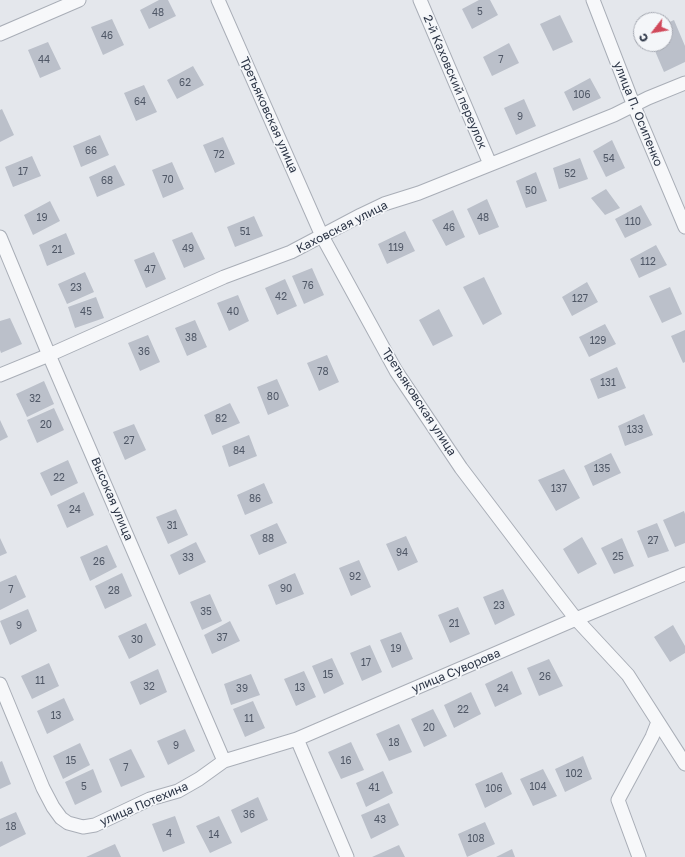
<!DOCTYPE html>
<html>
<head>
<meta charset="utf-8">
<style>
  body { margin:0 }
  #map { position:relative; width:685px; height:857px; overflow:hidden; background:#e4e7ec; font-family:"Golos Text",sans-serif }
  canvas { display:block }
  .north { position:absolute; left:633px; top:12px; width:40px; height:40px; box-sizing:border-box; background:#f4f6f9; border:1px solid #a4a8b1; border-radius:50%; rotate:239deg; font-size:11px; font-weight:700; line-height:16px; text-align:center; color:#2b3445 }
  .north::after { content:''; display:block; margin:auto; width:14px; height:18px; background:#d1495b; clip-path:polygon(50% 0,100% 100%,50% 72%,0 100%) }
</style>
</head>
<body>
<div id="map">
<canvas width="685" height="857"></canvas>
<div class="north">С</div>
</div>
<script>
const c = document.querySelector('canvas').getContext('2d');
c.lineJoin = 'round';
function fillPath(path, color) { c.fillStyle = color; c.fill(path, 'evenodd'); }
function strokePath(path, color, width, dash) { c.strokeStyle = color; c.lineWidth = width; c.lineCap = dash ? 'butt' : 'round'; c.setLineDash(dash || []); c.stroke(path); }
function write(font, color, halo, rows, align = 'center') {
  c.font = font + ' "Golos Text",sans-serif'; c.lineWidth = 3.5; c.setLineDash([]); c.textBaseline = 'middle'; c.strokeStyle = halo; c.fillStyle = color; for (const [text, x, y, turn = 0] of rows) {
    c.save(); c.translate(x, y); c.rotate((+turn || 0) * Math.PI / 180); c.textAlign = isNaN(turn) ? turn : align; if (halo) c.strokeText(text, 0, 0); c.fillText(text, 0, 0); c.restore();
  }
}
fillPath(new Path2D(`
  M159 0H168L176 16 149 29 140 10Z
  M479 0H490L498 15 472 29 462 9Z
  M560 15 573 42 553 51 540 24Z
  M112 19 124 45 103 55 91 27Z
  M674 20 685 46V62L664 72 652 44H665V24Z
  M48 42 61 69 40 78 28 50Z
  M509 43 519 63 492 76 483 57Z
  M193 66 204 85 177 99 167 80Z
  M590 78 601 98 573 111 564 92Z
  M144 85 157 112 136 121 124 93Z
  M524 99 536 126 516 135 504 108Z
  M2 109 14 135 0 142V110Z
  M100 135 109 155 81 167 73 146Z
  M223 137 235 164 215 173 203 145Z
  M612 140 625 168 606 177 593 151Z
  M32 156 41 176 13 187 5 167Z
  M580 158 588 179 559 189 553 168Z
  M172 162 184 189 163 198 152 170Z
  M115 165 125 185 97 197 89 177Z
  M536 172 547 201 526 208 516 181Z
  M606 189 620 208 605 215 591 198Z
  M487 199 499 227 479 235 467 209Z
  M50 201 60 221 33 235 24 215Z
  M641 205 652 225 625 238 615 219Z
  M453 210 465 237 446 246 432 220Z
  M254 216 263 236 235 247 227 227Z
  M405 231 415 251 387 264 378 244Z
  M192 232 205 259 184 268 172 240Z
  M66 233 75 254 47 266 39 245Z
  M656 245 667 265 639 278 630 259Z
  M154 252 166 279 146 288 134 260Z
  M312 268 324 295 304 304 292 276Z
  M85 272 94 292 67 304 58 284Z
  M484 277 502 314 483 325 463 287Z
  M285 279 297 306 277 315 265 288Z
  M587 282 598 302 572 316 562 297Z
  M670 287 682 314 662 323 649 296Z
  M238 295 249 321 229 331 217 303Z
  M96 297 104 318 75 328 68 307Z
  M439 309 453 336 433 346 419 320Z
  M10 318 22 344 1 353 0 350V321Z
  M195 320 207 347 187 356 175 328Z
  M605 324 616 344 589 357 579 337Z
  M685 330V362L683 363 671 336Z
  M148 335 160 362 140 371 128 343Z
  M327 355 339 382 319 391 307 363Z
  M617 367 626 388 598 399 590 379Z
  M277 379 289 406 268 415 257 387Z
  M44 381 54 404 27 417 16 394Z
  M230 403 240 423 212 435 204 415Z
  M54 408 64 430 37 443 27 420Z
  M644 414 653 435 625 446 618 426Z
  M0 420 8 437 0 441Z
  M134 424 146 450 125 460 113 432Z
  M249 435 257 456 229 467 222 446Z
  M611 453 621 473 593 486 584 466Z
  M68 460 78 483 51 496 40 473Z
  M564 469 580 498 556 511 538 480Z
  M264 483 273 503 245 515 237 495Z
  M84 492 94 515 67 528 57 505Z
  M176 509 188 535 168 544 156 517Z
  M684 511 685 514V543L675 547 663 520Z
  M277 523 287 543 259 555 250 535Z
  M657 523 669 551 648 558 637 531Z
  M406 536 418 562 398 571 386 544Z
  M582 537 597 564 578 574 563 549Z
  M0 538 7 553 0 556Z
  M622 538 634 566 614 574 601 548Z
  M196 542 206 562 179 575 170 555Z
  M107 545 117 567 90 581 80 557Z
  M359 560 371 587 351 596 339 568Z
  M122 573 132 596 105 609 95 586Z
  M295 573 304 594 276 605 268 585Z
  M16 575 26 597 0 610V582Z
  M503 589 515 615 495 625 483 597Z
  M210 594 222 621 202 630 190 602Z
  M458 607 470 634 450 643 438 615Z
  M28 609 37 631 10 645 0 621Z
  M230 621 240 641 212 654 204 635Z
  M146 623 156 645 129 659 118 636Z
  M673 625 685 646V653L670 662 654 637Z
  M401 632 413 659 392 668 380 640Z
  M370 645 382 672 362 681 350 653Z
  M332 658 344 684 324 694 312 666Z
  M549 659 563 686 539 696 527 668Z
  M49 663 59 686 32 699 21 676Z
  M158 669 167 692 140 705 130 682Z
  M304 671 316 697 296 706 284 679Z
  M512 671 522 694 495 707 485 684Z
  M251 674 260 695 231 705 224 684Z
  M471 692 481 714 454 728 444 705Z
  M64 698 74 720 47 734 37 711Z
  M253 701 265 728 245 737 233 709Z
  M433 709 447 736 424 747 411 719Z
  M399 724 412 752 389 761 376 734Z
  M185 729 195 751 168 765 157 741Z
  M351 742 364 770 341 779 328 752Z
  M80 743 90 765 63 779 53 756Z
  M131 749 145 777 121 787 109 759Z
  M583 756 592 779 565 792 555 769Z
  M2 761 11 784 0 789V762Z
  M93 769 102 792 75 805 65 782Z
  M543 769 557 796 533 806 520 779Z
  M383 771 393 793 366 807 356 783Z
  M502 772 512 794 485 808 475 784Z
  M258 797 268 820 241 833 231 810Z
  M389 803 399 825 371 839 361 815Z
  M16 812 26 834 0 847V819Z
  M175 816 185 843 163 852 152 824Z
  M219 816 232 843 210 853 196 826Z
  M485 822 495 844 467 857 458 834Z
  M115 844 121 857H86Z
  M399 845 405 857H372Z
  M512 849 515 857H496Z`), '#bbc0ca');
const minor = new Path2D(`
  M218 0 322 236 396 371 461 468 552 588 576 619 628 675 685 764
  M420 0 490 164
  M593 0 634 106 685 227
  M0 34 79 0
  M0 237 49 355 224 761
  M0 375 49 355 224 277 291 252 361 215 384 204 419 193 614 115 648 98 685 83
  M0 684 43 788 53 807 61 818 68 823 83 827 95 825 150 799 178 791 199 779 224 761 297 739 576 619 685 574
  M297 739 347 857
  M639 857 618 800 652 737 658 722`);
strokePath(minor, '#a9aeb7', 15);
strokePath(minor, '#f7f8fa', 13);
write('10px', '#4f5766', null, [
  ["5",480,12],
  ["48",158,13],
  ["46",107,36],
  ["44",44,60],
  ["7",501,60],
  ["62",185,83],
  ["106",582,95],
  ["64",140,102],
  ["9",520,117],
  ["66",91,151],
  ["72",219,155],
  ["54",609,159],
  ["17",23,172],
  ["52",570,174],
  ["70",168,180],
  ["68",107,181],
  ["50",531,191],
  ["19",42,218],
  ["48",483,218],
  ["110",633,222],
  ["46",449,228],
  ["51",245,232],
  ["119",396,248],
  ["49",188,249],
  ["21",57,250],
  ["112",648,262],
  ["47",150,270],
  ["76",308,286],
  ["23",76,288],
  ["42",281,297],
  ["127",580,299],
  ["45",86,312],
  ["40",233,312],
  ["38",191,338],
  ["129",598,341],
  ["36",144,352],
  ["78",323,372],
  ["131",608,383],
  ["80",273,397],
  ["32",35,399],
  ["82",221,419],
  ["20",46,425],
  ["133",635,430],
  ["27",129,441],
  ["84",239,451],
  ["135",602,469],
  ["22",59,478],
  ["137",559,489],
  ["86",255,499],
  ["24",75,510],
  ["31",172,526],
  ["88",268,539],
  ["27",653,541],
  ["94",402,553],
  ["25",618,557],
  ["33",188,558],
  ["26",99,562],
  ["92",355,577],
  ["90",286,589],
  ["7",11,590],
  ["28",114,591],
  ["23",499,606],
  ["35",206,612],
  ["21",454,624],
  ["9",19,626],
  ["37",222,638],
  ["30",137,640],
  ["19",396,649],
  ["17",366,663],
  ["15",328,675],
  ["26",545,677],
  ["11",40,681],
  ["32",149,687],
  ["13",300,688],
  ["39",242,689],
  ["24",503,689],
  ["22",463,710],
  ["13",56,716],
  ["11",249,719],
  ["20",429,728],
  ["18",394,743],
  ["9",176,746],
  ["15",71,761],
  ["16",346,761],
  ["7",126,768],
  ["102",574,774],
  ["5",84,787],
  ["104",538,787],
  ["41",374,788],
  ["106",494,789],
  ["36",249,815],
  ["43",380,820],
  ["18",11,827],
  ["4",169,834],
  ["14",214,835],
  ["108",476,839]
]);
write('12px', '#2b3445', '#f4f6f9', [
  ["2-й Каховский переулок",455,82,67],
  ["улица П. Осипенко",638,114,68],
  ["Третьяковская улица",269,115,66],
  ["Каховская улица",342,227,-27],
  ["Третьяковская улица",419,402,57],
  ["Высокая улица",112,499,67],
  ["улица Суворова",456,671,-23],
  ["улица Потехина",144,804,-23]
]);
</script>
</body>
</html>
